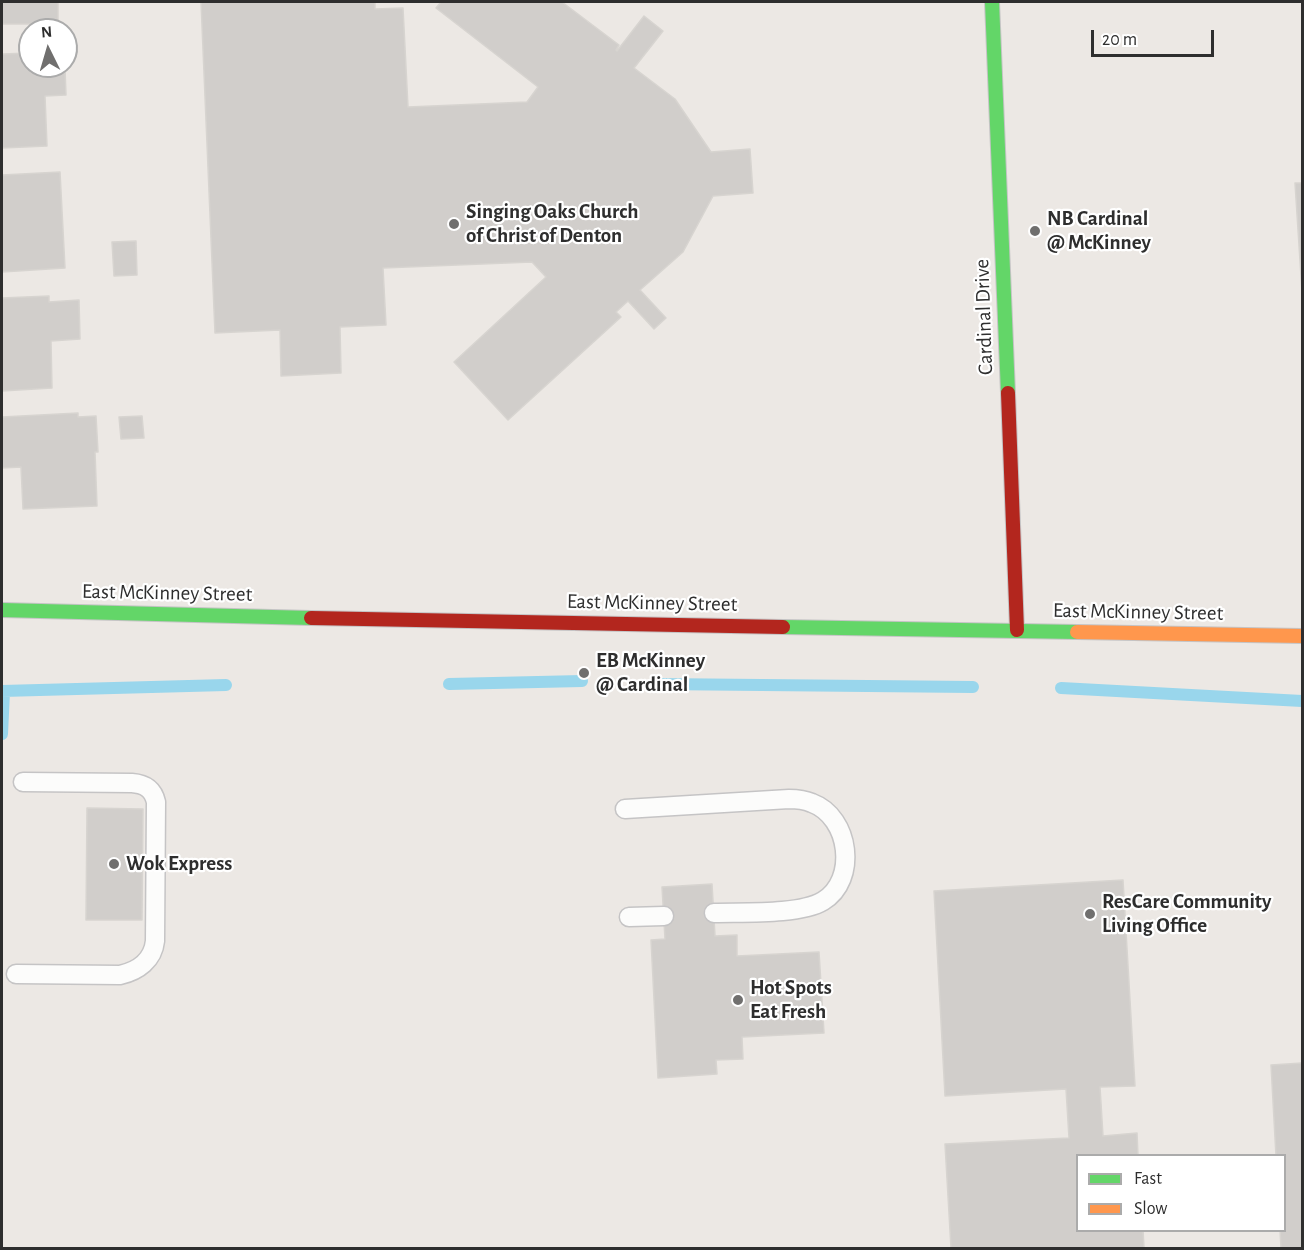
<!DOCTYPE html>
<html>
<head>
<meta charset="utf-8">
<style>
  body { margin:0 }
  #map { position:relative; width:1304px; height:1250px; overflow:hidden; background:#ece8e4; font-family:"Alegreya Sans",sans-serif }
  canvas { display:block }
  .frame { position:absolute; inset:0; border:3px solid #2e2e2e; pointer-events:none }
  .legend { position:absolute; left:1076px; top:1154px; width:210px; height:78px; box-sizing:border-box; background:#fff; border:2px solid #ababab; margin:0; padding:8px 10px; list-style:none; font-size:18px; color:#2e2e2e }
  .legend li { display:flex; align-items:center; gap:12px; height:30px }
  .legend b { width:30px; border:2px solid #ababab }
  .north { position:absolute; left:18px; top:18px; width:60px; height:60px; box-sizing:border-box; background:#fff; border:2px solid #ababab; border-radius:50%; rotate:355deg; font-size:16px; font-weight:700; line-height:24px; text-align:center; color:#2e2e2e }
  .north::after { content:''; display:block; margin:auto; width:21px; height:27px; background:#706f6e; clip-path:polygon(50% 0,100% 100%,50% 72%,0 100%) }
  .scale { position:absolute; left:1091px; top:30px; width:123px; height:27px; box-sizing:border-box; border:3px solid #2e2e2e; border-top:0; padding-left:8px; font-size:18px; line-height:21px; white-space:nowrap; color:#2e2e2e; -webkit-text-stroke:4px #fff; paint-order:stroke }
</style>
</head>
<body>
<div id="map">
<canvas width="1304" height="1250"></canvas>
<div class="frame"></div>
<ul class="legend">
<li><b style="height:8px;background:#63d668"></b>Fast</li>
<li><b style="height:8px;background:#ff974d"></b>Slow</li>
</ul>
<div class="north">N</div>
<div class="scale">20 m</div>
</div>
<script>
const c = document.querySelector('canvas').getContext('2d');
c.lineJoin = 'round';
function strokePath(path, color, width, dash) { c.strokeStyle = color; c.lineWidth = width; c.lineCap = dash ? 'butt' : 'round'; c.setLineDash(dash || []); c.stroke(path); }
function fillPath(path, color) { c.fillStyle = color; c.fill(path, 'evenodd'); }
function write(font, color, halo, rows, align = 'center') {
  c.font = font + ' "Alegreya Sans",sans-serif'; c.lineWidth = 4.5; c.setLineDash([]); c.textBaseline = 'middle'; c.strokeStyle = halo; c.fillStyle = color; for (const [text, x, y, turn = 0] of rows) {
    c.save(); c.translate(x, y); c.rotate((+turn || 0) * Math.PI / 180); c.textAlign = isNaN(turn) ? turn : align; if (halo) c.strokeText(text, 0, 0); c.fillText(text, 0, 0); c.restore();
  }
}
strokePath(new Path2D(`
  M449 684 582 681
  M656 684 973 687
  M1061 688 1302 701
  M2 691 226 685
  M2 734 4 692`), '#99d6ec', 12);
const building = new Path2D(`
  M2 2H58V24H2Z
  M201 2H375V9L403 8 408 107 527 102 538 87 436 8 441 2H562L619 45 616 50 617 51 644 16 663 31 634 68 675 99 711 152 750 149 753 193 713 196 683 252 640 290 666 318 654 329 628 301 616 312 621 317 508 420 454 362 546 277 532 262 383 268 386 325 340 327 341 373 281 376 280 330 215 333Z
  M30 53V66H44V70L65 69 66 95 45 96 47 146 2 148V54Z
  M60 172 65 268 2 272V175Z
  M1295 183H1302V292Z
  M136 241 137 275 114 276 112 242Z
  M49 296V302L79 300 80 339 51 341 52 388 2 391V298Z
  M78 413V417L96 416 98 452H95L97 506 23 509 21 467 2 468V417Z
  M142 416 144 438 121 439 119 417Z
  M87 808 143 809 142 920H86Z
  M1123 880 1135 1086 1100 1087 1103 1136 1137 1133 1138 1156H1078V1230H1143L1144 1248H951L945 1144 1069 1138 1066 1089 945 1096 934 891Z
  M712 884 715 936 737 935V956L819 952 824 1033 742 1037 743 1059 716 1060 717 1074 658 1078 651 940 665 939 662 887Z
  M1302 1063V1248H1281L1280 1230H1284V1156H1276L1271 1065Z`);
fillPath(building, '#d1cecb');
strokePath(building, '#d7d4d0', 1.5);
const lane = new Path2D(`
  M625 809 789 799C797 799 805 800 812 803 850 817 858 880 823 901 800 915 742 912 714 913
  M629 917 664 916
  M16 974 120 975C138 971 153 960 155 941L156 802C153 789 145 784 132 783L23 782`);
const fast = new Path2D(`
  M992 2 1008 393
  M2 610 311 618
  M783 627 1077 632`);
const slow = new Path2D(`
  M1077 632 1302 636`);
const jam = new Path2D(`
  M1008 393 1017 630
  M311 618 783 627`);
strokePath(lane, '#c5c4c5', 21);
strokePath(fast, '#c5c4c5', 16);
strokePath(slow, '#c5c4c5', 16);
strokePath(jam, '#c5c4c5', 16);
strokePath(lane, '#fcfcfb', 18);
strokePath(fast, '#63d668', 14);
strokePath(slow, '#ff974d', 14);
strokePath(jam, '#b3261e', 14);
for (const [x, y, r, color] of [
  [454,224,6,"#706f6e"],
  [1035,231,6,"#706f6e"],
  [584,673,6,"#706f6e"],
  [114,864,6,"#706f6e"],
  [1090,914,6,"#706f6e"],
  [738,1000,6,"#706f6e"]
]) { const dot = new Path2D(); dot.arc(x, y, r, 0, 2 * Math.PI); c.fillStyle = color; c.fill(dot); strokePath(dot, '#fff', 2); }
write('bold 21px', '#2e2e2e', '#fff', [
  ["Singing Oaks Church",466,212],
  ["of Christ of Denton",466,236],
  ["NB Cardinal",1047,219],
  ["@ McKinney",1047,243],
  ["EB McKinney",596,661],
  ["@ Cardinal",596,685],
  ["Wok Express",126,864],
  ["ResCare Community",1102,902],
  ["Living Office",1102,926],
  ["Hot Spots",750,988],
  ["Eat Fresh",750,1012]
], 'left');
write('21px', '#2e2e2e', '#fff', [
  ["Cardinal Drive",984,317,-92],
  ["East McKinney Street",167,593,1],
  ["East McKinney Street",652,603,1],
  ["East McKinney Street",1138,612,1]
]);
</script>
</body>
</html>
